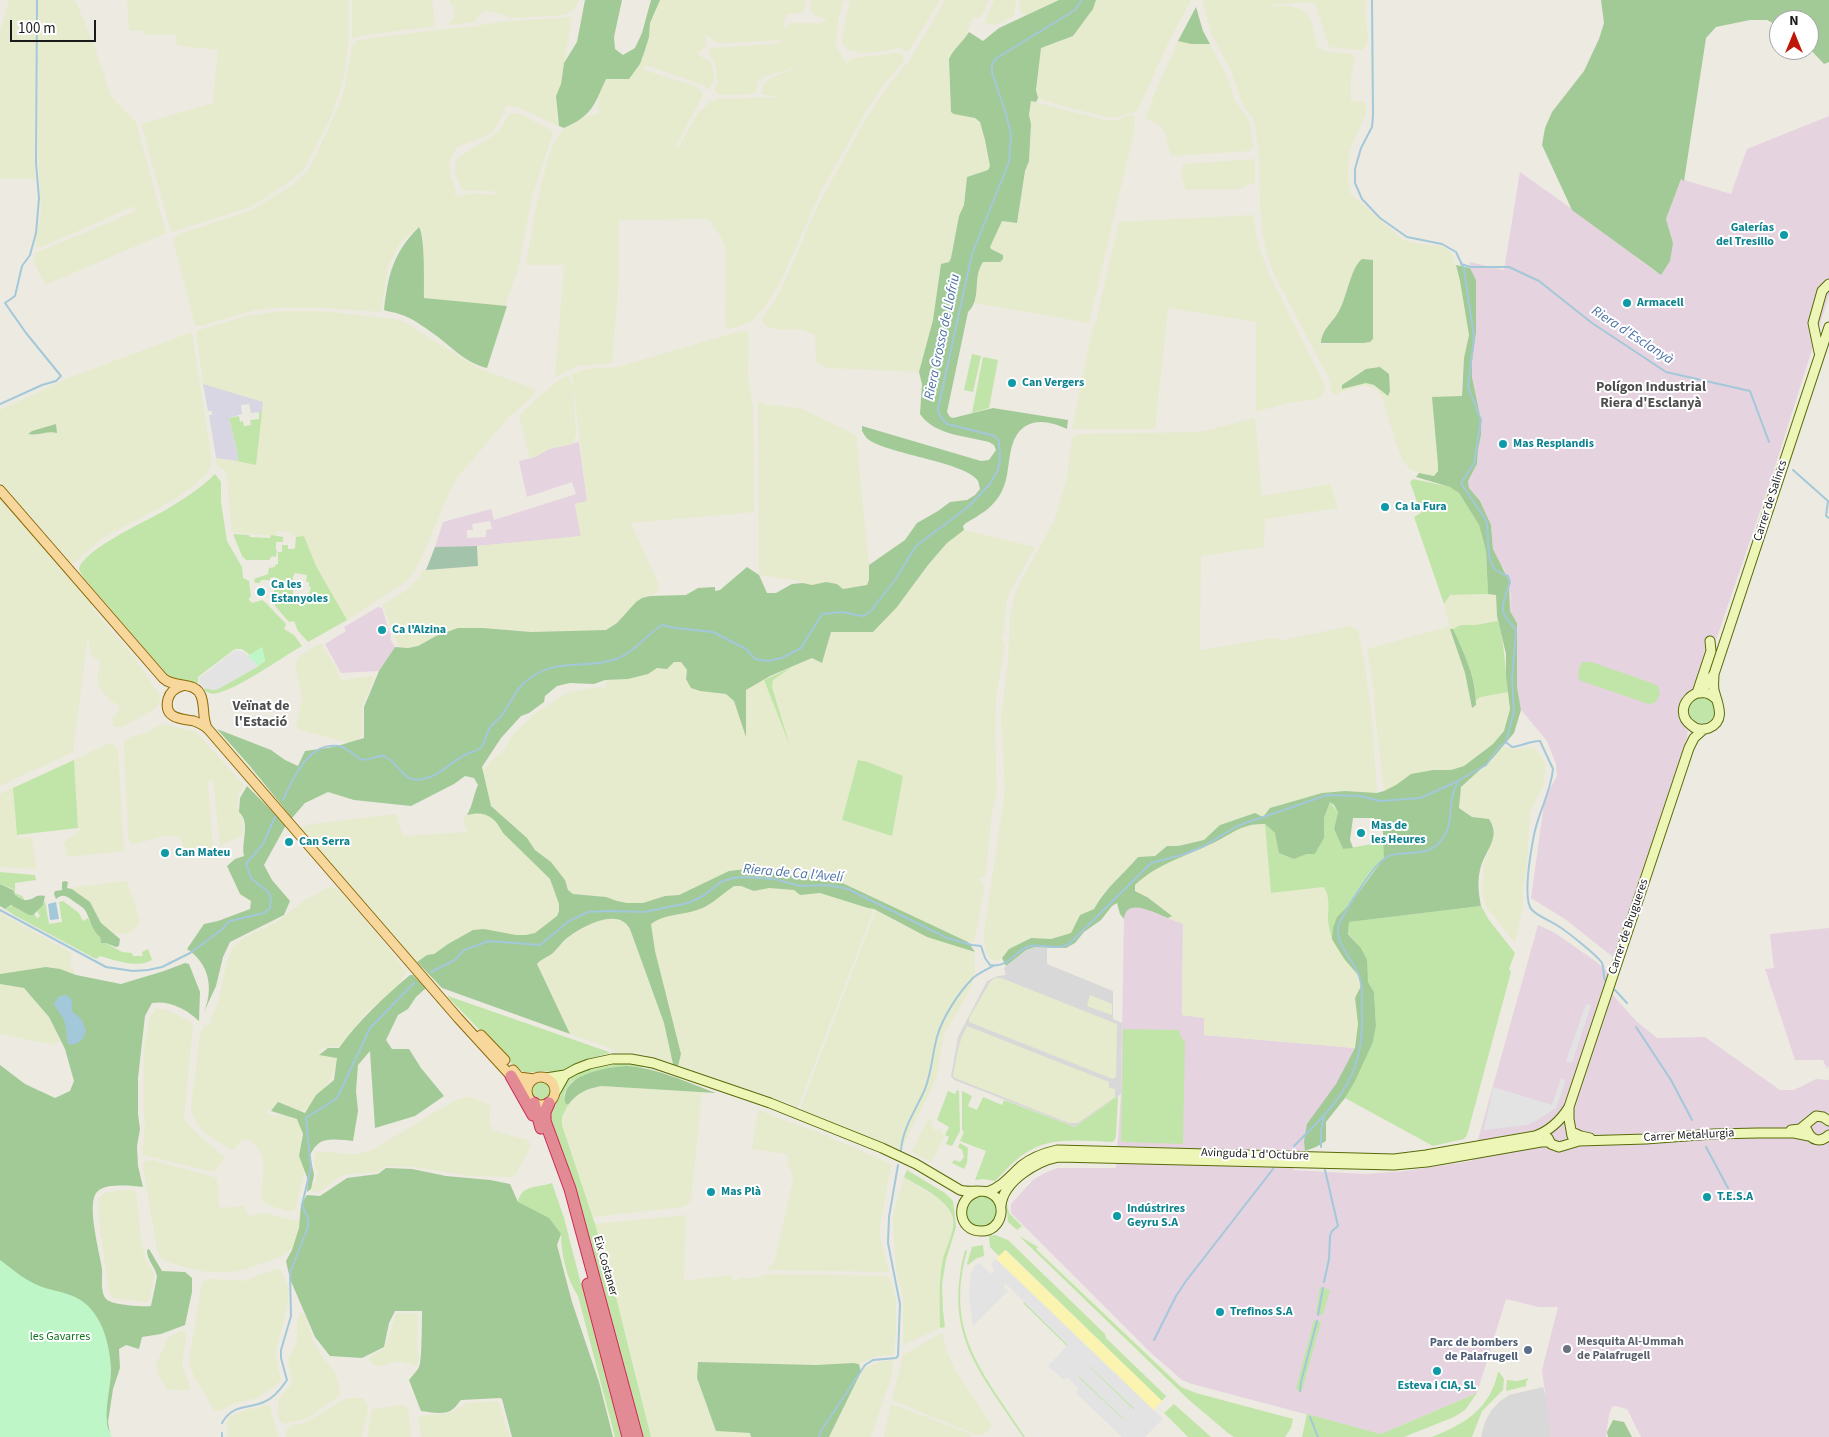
<!DOCTYPE html>
<html>
<head>
<meta charset="utf-8">
<style>
  body { margin:0 }
  #map { position:relative; width:1829px; height:1437px; overflow:hidden; background:#edeae1; font-family:"Source Sans 3",sans-serif }
  canvas { display:block }
  .north { position:absolute; left:1769px; top:10px; width:50px; height:50px; box-sizing:border-box; background:#fff; border:1px solid #a4a4a4; border-radius:50%; rotate:0deg; font-size:14px; font-weight:700; line-height:20px; text-align:center; color:#1b1b1b }
  .north::after { content:''; display:block; margin:auto; width:18px; height:22px; background:#be1809; clip-path:polygon(50% 0,100% 100%,50% 72%,0 100%) }
  .scale { position:absolute; left:10px; top:20px; width:86px; height:22px; box-sizing:border-box; border:2px solid #1b1b1b; border-top:0; padding-left:6px; font-size:15px; line-height:18px; white-space:nowrap; color:#1b1b1b; -webkit-text-stroke:4px #fff; paint-order:stroke }
</style>
</head>
<body>
<div id="map">
<canvas width="1829" height="1437"></canvas>
<div class="north">N</div>
<div class="scale">100 m</div>
</div>
<script>
const c = document.querySelector('canvas').getContext('2d');
c.lineJoin = 'round';
function fillPath(path, color) { c.fillStyle = color; c.fill(path, 'evenodd'); }
function strokePath(path, color, width, dash) { c.strokeStyle = color; c.lineWidth = width; c.lineCap = dash ? 'butt' : 'round'; c.setLineDash(dash || []); c.stroke(path); }
function write(font, color, halo, rows, align = 'center') {
  c.font = font + ' "Source Sans 3",sans-serif'; c.lineWidth = 4; c.setLineDash([]); c.textBaseline = 'middle'; c.strokeStyle = halo; c.fillStyle = color; for (const [text, x, y, turn = 0] of rows) {
    c.save(); c.translate(x, y); c.rotate((+turn || 0) * Math.PI / 180); c.textAlign = isNaN(turn) ? turn : align; if (halo) c.strokeText(text, 0, 0); c.fillText(text, 0, 0); c.restore();
  }
}
fillPath(new Path2D(`
  M1035 947H1047V964L1113 991V1019L1122 1023 1121 1094 1075 1127 954 1080 951 1076 958 1037 987 981 998 976 1006 975 1004 968 1026 950Z
  M1543 1387 1547 1401 1551 1437H1481L1485 1422 1491 1411 1499 1402 1509 1395Z`), '#d9d8d8');
fillPath(new Path2D(`
  M1829 116V296L1771 479 1700 687 1683 696 1679 712 1688 729 1687 737 1613 957 1565 919 1531 898 1545 797 1557 776 1556 764 1547 741 1521 710 1517 687V623L1510 611 1511 595 1504 569 1496 559 1493 549 1491 525 1480 501 1469 488 1468 481 1477 464 1478 450 1481 435V420L1472 377V362L1476 333V280L1470 268V262L1504 270 1520 172 1586 219 1656 272 1673 243 1666 219 1681 179 1731 194 1747 149Z
  M579 442 587 501 575 504 581 537 476 546 435 547 443 522 491 509 494 520 576 494 572 482 527 497 519 461 535 457 549 449ZM490 521 492 529 486 530V537L467 538V530H473L472 524Z
  M378 607 382 608 391 637 390 639 395 647 379 671 341 673 325 644 346 631 344 627Z
  M1135 907H1141L1183 924 1182 1015 1204 1018V1035L1355 1048 1347 1078 1293 1170 1364 1174 1406 1171 1472 1161 1538 925 1555 933 1598 963 1617 981 1613 995 1636 1021 1657 1038 1705 1037 1780 1090H1794L1816 1079 1829 1080V1437H1641L1627 1409 1616 1406 1612 1407 1609 1415 1606 1437H1551L1542 1370 1558 1307H1539L1506 1299 1477 1393 1381 1434 1192 1384 1182 1380 1151 1353 1011 1213V1204L1033 1180 1043 1174 1057 1168H1116L1121 1094 1124 919V913L1128 909Z
  M1829 928V1066L1827 1069 1823 1060H1795L1765 969 1774 968 1770 934Z`), '#e5d3e0');
fillPath(new Path2D(`
  M9 0H36L35 179 0 178V32Z
  M38 0H75L94 45 111 96 136 122 166 233 45 285 33 260 36 253 136 211 134 206 42 247H35L41 211 38 152Z
  M127 0H349V39L345 71 339 93 331 117 303 171 270 195 248 208 171 232 141 124 213 103 218 50 181 46 177 44 175 34 144 35V31L129 30Z
  M352 0H432L435 26 359 36 352 39Z
  M449 0H579L574 10 565 15 512 18 496 12 484 11 480 14 474 22 447 25 454 18 455 11Z
  M660 0H806L804 11 802 13 787 14 785 16 784 29 790 23H820L828 20 814 15 811 11 810 0H844L839 15 836 46 847 64 852 58 895 53 903 54 904 61 884 84 868 108 821 191 781 281 766 305 752 321 737 327 729 329 725 326 726 251 722 239 711 222 706 219 619 220V275L612 363 576 366 555 378 564 265H526L536 207 548 158 553 145 564 128 583 117 599 114 598 96 606 79 617 78 645 50 649 37 650 23ZM706 34 716 42 721 43 783 40 779 43 771 44 711 48 709 51 715 64 718 83 714 90 718 94 724 95 752 94 757 90 759 81 763 77 802 65 771 78 764 84 761 94 778 97 717 99 711 101 698 113 678 148 676 146 703 95 702 92 697 87 644 70V67L649 66 703 85 707 90 709 89 715 78 712 68 709 61 696 54 706 47Z
  M850 0H940L909 51 898 48 878 52 862 53 847 49 842 43 843 31Z
  M945 0H989L981 17 977 18 973 17 964 40 953 51 949 78 951 112 975 118 980 122 985 140 990 166 988 170 967 177 964 205 959 216 951 258 949 262 945 264 938 315 924 372 827 368 816 362 815 335 800 329 780 330 767 327 761 319 774 302 783 285 818 205 867 117 891 82 910 60Z
  M994 0H1016L1014 16 997 25 986 24 985 21Z
  M1019 0H1059L1027 15 1020 13Z
  M1096 0H1191L1170 39 1137 111 1118 117H1106L1045 101 1038 98 1037 96V74L1041 48 1073 36 1093 9Z
  M1202 0H1366L1365 12 1368 38 1366 46 1362 50 1329 47 1315 3H1289L1266 6H1289L1303 10 1311 19 1317 47 1326 52 1351 54 1355 57 1351 77V100L1365 103 1367 111 1351 147 1349 156 1348 176 1350 193 1403 240 1415 243 1441 246 1448 249 1452 254 1460 281 1469 335 1464 358 1461 397 1433 398 1439 465 1438 471 1434 476 1419 473 1410 469 1403 461 1395 441 1383 399 1377 389 1366 386H1361L1336 394 1332 393 1329 379 1274 274 1268 258 1263 236 1260 205 1259 158 1255 125 1253 119 1243 105 1231 71 1212 35ZM1362 259 1373 261V338L1370 342 1323 344V333L1340 311 1356 268 1360 260ZM1362 371 1389 375 1390 391 1366 383 1342 385Z
  M572 17 556 113 559 126 517 107 506 106 500 120 493 131 484 137 457 147 449 163 451 176 456 192 454 197 472 193 501 195 492 191 462 190 455 174 456 163 458 158 500 131 507 117 512 113 522 115 551 130 553 134 532 197 518 269 505 306 423 298V241L422 231 418 227 403 240 397 248 388 267 381 312 323 308H273L256 310 200 326 195 325 173 239 182 233 250 211 294 184 308 171 339 106 344 91 352 47 358 40 444 29 471 27 499 22Z
  M1178 41 1191 44H1210L1227 76 1234 99 1249 120 1253 145 1250 151 1171 156 1165 133 1161 127 1151 120 1145 119 1154 95Z
  M1031 101 1104 120H1118L1132 114 1135 117 1134 132 1089 323 975 303 978 269 983 262 1003 255 991 249 990 247 1002 220 1017 222 1025 171 1029 161 1031 124 1029 115Z
  M1255 159V184H1249L1240 189 1186 190 1181 174 1183 164Z
  M1253 215 1258 245 1270 276 1324 383 1325 390 1321 397 1317 399 1288 403 1256 412V322L1168 308 1155 429H1072L1093 326 1096 321 1119 222Z
  M282 311H323L401 320 480 369 535 389 534 395 508 418 457 478 451 488 419 564 407 581 347 620 316 566 304 536 294 537 293 533 291 537H290V532L277 531 276 536 232 532 227 477 225 471 216 464V458L256 464 263 402 203 384 196 331 246 316Z
  M740 331 748 332 749 337 748 375 753 408 754 512 631 523 659 585 658 590 656 593 642 598 636 602 617 623 606 630 531 632 483 628H458L436 636 418 646 408 648 399 647 382 605 407 590 420 576 422 570 478 566 477 546 581 536 575 504 587 501 572 374 587 369 618 367Z
  M192 332 211 455V465L208 473 192 487 172 501 103 538 75 562 71 563 0 481V410L66 379ZM56 424 57 433 53 431 39 435 28 434 32 431Z
  M566 376 569 377 573 387 576 434 574 441 572 444 549 449 535 457 530 458 519 416 535 400 560 379Z
  M758 401 764 404 803 409 856 435 869 565V580L867 585 843 589 837 584 826 582 812 585 795 580 759 575Z
  M1255 418 1262 496 1330 484 1338 508 1265 519 1264 547 1201 556 1200 650 1271 638 1283 640 1350 626 1358 630 1366 673 1372 717 1377 793 1345 791 1322 793 1270 808 1263 817 1255 813 1220 825 1204 840 1178 846H1167L1155 856 1138 857 1126 872 1101 895 1094 909 1080 915 1071 933 1051 939 1030 938 1009 949 998 961 990 959 985 949 984 933 1005 791 1001 716 1008 663 1010 615 1016 590 1054 521 1067 478 1072 438 1080 434 1200 432Z
  M0 496 92 603 91 607 135 658 160 696 159 704 153 710 122 727H114L112 719 119 710V705L110 701 99 687 97 677 101 661 91 656 88 635 73 752 0 786Z
  M964 530 1035 547 1008 596 1006 606 1004 633 1001 637 1005 645 996 698 995 730 997 794 992 811 986 873 983 877 977 879 983 883 984 890 974 942H968L836 881 797 877 781 874 766 868 729 871 679 895 665 896 643 903H627L617 901 606 897 573 894 568 890 565 880 551 862 535 850 527 838 491 806 483 771 494 758 503 753 512 735 538 711 569 692 600 687 606 689 605 680 628 679 648 674 657 668 667 669 674 662H681L687 670 686 679 700 691 726 694 734 701 746 734V690L764 680 787 738 772 687 773 680 792 667 812 658 831 632H873L898 605 928 565 947 543ZM903 776 867 827 842 820Z
  M1496 594 1498 621 1475 625H1461L1453 629H1450L1465 673 1472 708 1476 705V700L1481 697 1508 692 1510 709 1504 731 1493 744 1464 766 1451 770H1433L1384 791 1376 723 1374 691 1367 649 1450 626 1444 604 1450 595Z
  M321 643 338 671 340 679 343 680 372 676 374 678 363 705 362 735 358 740 348 743 301 730 296 726 302 698 295 665 299 656Z
  M163 724 196 732 244 785 238 797 237 805 243 821V833L241 836 220 846 213 779 208 781 213 850 193 858 190 859 186 855 182 842 179 838 174 836H164L136 844H132L128 837 124 742 128 738 144 733Z
  M109 743 113 744 118 749 124 851 67 857 64 843 68 839 76 835 81 828H78L74 760Z
  M1503 747 1515 749 1533 747 1542 757 1546 765 1543 786 1530 813 1527 863 1523 889V906L1515 943 1486 906 1482 894 1484 863 1493 840 1494 825 1489 819 1472 817 1459 807 1461 787 1493 758Z
  M13 788 17 835 19 838 29 837 32 839 37 869 0 867V794Z
  M479 812 492 818 499 825 503 833 550 879 559 904V911L556 917 535 933 526 936 516 935 484 929 460 937 433 954 427 955 417 962 299 828 311 824 396 814 403 836 467 832 463 820 467 815Z
  M1253 824H1265L1271 893 1324 887 1328 894V926L1345 960 1359 976 1361 986 1355 1002 1358 1024 1355 1048 1204 1035V1018L1182 1015 1183 924 1168 918 1172 916 1135 890V885L1146 874 1169 861 1187 855 1219 841 1237 829Z
  M127 881 140 920 137 927 129 933 120 934 114 933 106 928 101 923 93 907 82 895 72 889 76 887Z
  M731 884 815 889 874 909 798 1107 678 1066V1052L655 957 648 922 655 918 701 909Z
  M331 886 340 891 387 946 406 972 398 987 367 1012 341 1046 324 1048 319 1051 318 1053 324 1054 331 1052 339 1060 321 1098 305 1110 294 1112 267 1109 266 1112 270 1115 293 1116 297 1118 300 1123 301 1154 304 1175 295 1210 291 1212 268 1205 261 1200 264 1165 261 1154 255 1145 248 1140 244 1139 239 1142 236 1148 232 1150 212 1138 198 1126 194 1118 191 1110 192 1098 200 1035 204 1026H208L211 1021V1016L217 1006 227 962 232 949 242 939 277 922 302 902Z
  M876 910 906 927 975 952V970L972 984 966 997 944 1034 936 1079 901 1150 826 1121 800 1109Z
  M0 913 72 953 70 964 76 975 60 969 0 974Z
  M611 919 624 922 627 924 630 929 664 1023 673 1064 641 1054 618 1053 607 1047 570 1034 537 967 539 962 552 954 570 936 600 920Z
  M995 978H1001L1117 1024 1116 1077 1113 1079 969 1022V1018L990 982Z
  M0 984 24 988 49 1017 60 1041 54 1045 0 1034Z
  M1090 995 1112 1004V1015L1087 1006Z
  M156 1009H164L189 1021 193 1025 184 1118 187 1123 205 1141 225 1157 214 1172 144 1155 142 1153 145 1124 143 1102 144 1047 150 1017Z
  M967 1026 1109 1082V1088L1115 1089V1097L1078 1123H1069L955 1078 953 1076 958 1049 962 1036Z
  M601 1086 702 1092 691 1201 683 1207 593 1217 561 1122 568 1105 579 1093Z
  M466 1097 474 1098 490 1106 489 1124 494 1131 527 1140 530 1143V1147L516 1174 513 1177 471 1176 415 1167 386 1166 378 1172 342 1175 322 1190 317 1193 312 1191 311 1187 315 1183 318 1173 314 1163 315 1154 319 1151 346 1154H359L372 1150 454 1101Z
  M758 1110 827 1136 891 1164 879 1232 889 1272 765 1270 774 1263 793 1180 791 1170 787 1164 788 1154 752 1149Z
  M928 1119 932 1121 930 1125 934 1127 933 1129 937 1131 938 1128 942 1130 940 1133 945 1135 932 1162 911 1152Z
  M153 1160 217 1178 219 1204 221 1208 244 1206 249 1216 264 1213 300 1222 295 1246 282 1256 246 1269 232 1272H207L188 1268 165 1261 160 1256 157 1249 143 1167V1163L146 1161Z
  M904 1177 941 1201 947 1208 953 1218 952 1232 941 1274 940 1328 903 1345V1298L896 1270 893 1222 895 1206Z
  M122 1190H134L136 1192 142 1246 146 1261 154 1273 150 1300 147 1302 113 1298 109 1293 99 1222 98 1199 104 1193Z
  M686 1215 684 1281 730 1275 735 1282 739 1278H755L767 1274 889 1276 896 1299V1329L894 1355 877 1356 859 1364 853 1363 816 1365 698 1362 697 1378 716 1431 741 1432 750 1433 751 1437H651L631 1353 595 1224Z
  M278 1268 281 1271 289 1288 287 1308 276 1352 278 1370 281 1380 275 1386 257 1398 236 1403 220 1411H215L194 1377 189 1360 202 1282 209 1279 244 1281Z
  M300 1313H302L305 1316 313 1341 323 1358 335 1372 341 1394 308 1418 285 1424 279 1421 278 1404 279 1399 292 1383 288 1360 297 1341V1321Z
  M398 1313 418 1314 417 1347 419 1355 417 1366 399 1361 381 1366 374 1365 369 1360 371 1356 385 1348 396 1314Z
  M181 1331 185 1332 186 1336 182 1364 190 1387 188 1390H169L166 1388 158 1374 156 1365 167 1340 170 1336Z
  M942 1333 947 1352 955 1370 992 1425 986 1433 979 1436 892 1400 903 1355Z
  M893 1360 892 1374 871 1437H829L861 1372 868 1366 883 1361Z
  M350 1398H363L367 1404 368 1410 362 1437H286V1431L289 1427 294 1424H303L345 1399Z
  M497 1401 500 1404 501 1412 510 1437H421L418 1416 451 1413 467 1403Z
  M265 1404 270 1406 278 1437H227V1423L230 1416 248 1409 260 1408Z
  M891 1404 971 1434 970 1437H884Z
  M403 1405 408 1408 411 1437H367L372 1409Z`), '#e6ebcd');
fillPath(new Path2D(`
  M972 354 981 356 973 392 964 390Z
  M983 357 998 360 989 408 972 413Z
  M259 412H262L256 465 237 461 238 455 229 418 239 416 240 422 243 421 244 426 251 425 250 420 259 419Z
  M215 474 221 482V502L227 541 242 567 243 578 249 581 251 597 249 598V600L252 603 262 600 266 603 286 624 284 629 294 635 302 646C277 660 245 685 218 693 213 695 208 693 203 690L206 688 213 690 218 689 257 667 265 661 262 647 250 655 242 649H235L198 677V683L196 684 172 680 83 577 79 569C83 550 146 521 164 511 182 500 200 489 215 474Z
  M1413 479 1451 487 1459 493 1479 525 1486 551 1488 594 1450 595 1444 604 1414 517 1421 513 1410 482Z
  M233 534 249 535 250 537 270 538 271 535 284 537H283V542H276V550H277L276 557 272 556 269 560H246L242 556Z
  M304 536 316 566 347 620 308 642 298 631 294 621 289 622 275 606 274 590 293 587V595L306 597 309 595 311 587H309V582H306L307 575 295 573 293 577V585L273 587V585L276 584 275 577 270 578V580H261L260 583H255L254 579 268 574 269 568 275 567V565L278 564V552H282V545H288V549H294L295 548 296 537Z
  M1498 621C1505 645 1505 668 1508 692L1481 697 1476 700C1475 674 1464 653 1453 629L1461 625H1475Z
  M1582 662H1591L1652 683 1658 686 1660 695 1655 703 1649 704 1581 681 1579 679 1578 671Z
  M792 667 773 680 772 687 790 746 764 680Z
  M1689 710a13 13 0 1 1 26 0a13 13 0 1 1-26 0Z
  M74 760 78 828 17 835 13 788Z
  M858 760 868 762 903 776 892 836 842 820Z
  M1330 802 1338 812 1334 829 1343 849 1384 842V858L1349 904 1340 923 1345 960C1338 949 1331 940 1329 927 1326 914 1332 900 1324 887L1271 893 1265 824 1275 833 1294 859 1307 854H1315L1324 838V818Z
  M0 872 35 875 36 880 15 883V893L22 896 25 901 15 895 13 889 0 884Z
  M45 901 49 924 62 922 59 902 63 901 79 913 83 921 88 918 95 932 100 937 101 943H106L122 952 132 953 133 956H143L142 952 148 949 152 960C136 969 116 960 100 956L96 959 14 915 5 909 13 905 19 910 34 913 37 918 40 916 37 911Z
  M1481 906 1489 920 1515 953 1509 969 1511 972 1467 1135 1464 1139 1433 1146 1345 1098 1373 1042 1376 1026 1374 992 1368 982 1361 948 1348 933 1349 922Z
  M448 996 609 1052V1053L579 1062 556 1073 544 1071 526 1073 516 1068 448 997Z
  M1123 1029 1179 1030 1181 1037 1185 1042 1183 1144 1126 1142 1121 1141Z
  M629 1063 642 1065 661 1072 644 1067 583 1076 571 1082 564 1094 565 1103 568 1105 562 1117V1125L595 1224 614 1289 651 1437H642L570 1173 550 1120C550 1107 554 1108 559 1099 562 1093 562 1086 566 1081 576 1069 614 1064 629 1063Z
  M532 1091a10 10 0 1 1 20 0a10 10 0 1 1-20 0Z
  M957 1090 959 1091 960 1131 952 1146 946 1144 949 1137 945 1135 949 1127 937 1120 948 1091 955 1094Z
  M962 1091 972 1096 968 1106 977 1110 983 1097 1002 1105 1004 1100 1075 1127 1118 1096 1116 1137 1114 1141 1111 1142C1081 1141 1050 1136 1024 1154 1013 1161 1005 1172 995 1181L983 1179 975 1180 986 1151 960 1141 964 1132 962 1130Z
  M960 1143 968 1148 967 1163 964 1169 952 1163 954 1160 960 1162 964 1157 962 1150 958 1147Z
  M907 1170 945 1193 953 1201 956 1227 946 1260 942 1284 943 1311 945 1327 940 1328C940 1305 938 1282 943 1259 946 1247 957 1228 952 1215 944 1197 920 1187 904 1177Z
  M552 1183 564 1218 581 1284 584 1285 623 1437H615L578 1296C567 1280 561 1254 561 1234L518 1202C521 1184 539 1188 552 1183Z
  M966 1211a16 16 0 1 1 32 0a16 16 0 1 1-32 0Z
  M1006 1200 1009 1213 1022 1226 1017 1230 1008 1222Z
  M995 1235 1008 1240 1105 1334 1106 1338 1166 1396 1162 1401 1006 1250 999 1256 990 1247 989 1236Z
  M1019 1236 1038 1247 1036 1249 1181 1387 1196 1393 1293 1419 1291 1428 1285 1437H1234L1228 1433 1189 1400Z
  M983 1245 984 1256 977 1258 968 1265 967 1264 972 1247Z
  M965 1250 967 1251C944 1333 983 1372 1025 1437H1023C979 1370 943 1335 965 1250Z
  M1320 1287 1330 1290 1323 1314 1321 1315 1316 1313Z
  M1024 1302 1067 1344V1346L1023 1303Z
  M1314 1320 1321 1322 1301 1394 1296 1388Z
  M1089 1365 1135 1409 1134 1410 1088 1367Z
  M1498 1372H1499L1504 1379 1503 1390 1482 1411 1472 1437H1432C1465 1424 1490 1409 1498 1372Z
  M1079 1376 1124 1419 1123 1420 1078 1377Z
  M1529 1378 1526 1382V1386L1506 1391 1507 1380 1517 1381Z
  M1477 1393 1465 1410 1454 1417 1404 1437H1302L1307 1414 1381 1434Z
  M1174 1404 1211 1437H1188L1164 1413Z`), '#c1e5a8');
fillPath(new Path2D(`
  M585 0H622L614 37 615 49 623 55 635 48 642 33 651 0H660L650 23 649 37 645 50 640 64 629 79H606C594 105 593 115 564 128L559 126 556 96 561 84 564 63 577 42Z
  M1059 0H1096L1093 9 1073 36 1041 48 1036 90 1038 98 1036 102 1031 101 1029 115 1031 124 1029 161 1025 171 1017 223 1002 221 990 247 991 249 1003 255V259L1000 262H983C972 278 982 299 968 312L947 412 950 417 953 418 993 408 1068 420 1067 429C1048 420 1025 416 1014 440 1007 457 1010 477 1001 493 996 502 988 510 979 515 974 519 967 521 963 526L964 530 947 543 928 565 897 607 873 632H831L822 663 812 658 770 676 746 690V737L734 701 726 694 700 691 691 688 686 679 687 670 681 662H674L667 669 657 668 648 674 628 679 605 680 594 684 570 683 557 686 545 696 544 702 529 713 521 716 501 738 482 767 491 806 527 838 535 850 551 862 565 880 568 890 573 894 606 897 617 901 627 903H643L665 896 679 895 729 871 756 868H766L781 874 797 877 815 874 836 880 968 942 975 952 927 937 874 909 868 908 820 893 800 895 794 890 769 888 754 891 741 886H734C722 894 711 906 697 910 682 915 664 914 651 924L655 951 681 1054 678 1066 673 1064 664 1023 630 929C618 906 581 927 567 938 562 942 558 948 553 953 548 957 541 959 537 964L570 1034 442 988 417 962 427 955 434 954 448 944 473 930 484 929 516 935H526L535 933 557 916 559 911V904L550 879 503 833C495 817 485 810 467 815 473 805 473 796 478 785L474 778 465 776 454 784 411 806 354 800 328 792 305 803 292 818 249 765 217 729 271 750 285 760 298 766 305 751 334 747 364 738V707L379 671 395 647 408 648 418 646 436 636 458 628H483L531 632 606 630 617 623 636 602 642 598 650 596 686 595 698 588 715 587V591L720 590 747 567 759 575 767 593H776L792 584 803 583 812 585 826 582 837 584 843 589 867 585 869 580V565L905 540 917 523 938 511 950 502 967 500 975 495 980 489C979 486 979 483 978 481 968 463 889 454 869 440 866 438 864 434 862 431V426L981 461 989 460 996 450 994 445 989 442C966 436 934 435 920 414L922 384 919 372 933 320 941 264 949 262 951 258 959 216 964 205 967 177 988 170 990 166 985 140 980 122 975 118 954 114 951 112 949 59C954 48 963 42 969 32L983 41 999 28Z
  M1601 0H1829V62L1824 64 1809 48V20H1779V26L1767 20H1750L1716 27 1706 38 1684 181 1681 179 1666 219 1673 243 1670 261 1661 275 1572 210 1542 145 1545 128 1552 112 1584 71 1599 39 1604 23Z
  M1196 7 1203 31 1210 44H1191L1178 41Z
  M419 227C425 235 424 285 424 298L507 306 487 368C465 363 451 346 434 334 424 327 411 317 399 314 394 312 389 312 384 310 388 275 393 253 419 227Z
  M1362 259 1373 260V339L1370 342 1363 343H1321C1322 328 1334 322 1340 309 1347 296 1351 267 1362 259Z
  M1456 265 1470 268 1476 280V333L1472 362V377L1481 420V435L1478 450 1477 464 1468 481 1469 488 1480 501 1491 525 1493 549 1509 581 1510 611 1517 623V687L1521 710 1514 733 1493 758 1461 787 1459 808 1472 817 1489 819C1502 838 1484 851 1480 870 1477 882 1479 895 1481 906L1349 922 1348 934 1361 948 1367 960 1368 982 1374 992 1376 1026 1373 1042 1355 1081 1345 1098 1326 1122V1141L1316 1147 1305 1151 1304 1141 1307 1124 1336 1084 1355 1048 1358 1024 1355 998 1361 986 1359 976 1345 960 1332 939 1333 928 1337 917 1350 904 1384 858 1383 832 1374 818H1353L1350 840 1353 848 1343 849 1334 829 1338 812 1334 805 1330 802 1324 818V838L1315 854H1307L1294 859 1279 853 1275 833 1265 824C1241 823 1231 835 1211 844 1184 857 1157 864 1135 885V891L1147 897 1172 916 1168 918C1156 914 1126 896 1124 919L1120 914 1117 903 1112 906 1101 920 1084 932 1075 943 1066 948 1035 947 1026 950 1006 966 1002 958 1009 949 1031 938 1051 939 1071 933 1080 915 1094 909C1105 888 1124 874 1138 857L1155 856 1167 846H1178L1204 840 1220 825 1255 813 1263 817 1270 808 1322 793 1345 791 1377 793 1384 791 1396 785 1411 774 1433 770H1451L1464 766 1493 744 1504 731 1510 709 1506 676V654L1497 616 1496 595 1488 594 1486 551 1479 525 1459 493 1450 487 1416 477 1419 473 1434 476 1438 471V465L1432 397 1462 396 1464 358 1469 335 1460 281Z
  M1380 367 1389 374 1390 391 1388 396 1374 385 1366 383 1342 389V385L1366 369Z
  M56 424 57 433C49 430 38 436 28 434L32 431Z
  M1450 629H1453C1465 655 1476 677 1476 705L1472 708 1465 673Z
  M247 786 286 825 264 865 272 880 290 901 284 915 230 942 223 957 216 986 204 1012C214 988 209 963 187 949L204 924 218 921 250 909 251 901 240 894 227 866 235 859 244 856C241 841 251 823 239 812L240 798Z
  M65 881 68 882 67 888 72 889 90 902 101 923 120 939 119 946 116 947 106 943H101L100 937C91 930 91 920 85 910 83 907 79 905 76 903 69 898 64 892 56 899L54 894 55 891 62 890V882Z
  M0 884 13 890 15 895C18 897 24 901 27 900 36 899 34 894 45 896L43 905 33 915H29L11 905 5 909 0 906Z
  M185 963 189 964 200 992 199 1021C186 1009 170 1000 152 1003L145 1016 138 1078V1114L140 1129 137 1146 138 1166 143 1187C132 1186 107 1183 98 1191 85 1201 100 1253 102 1269 103 1278 99 1296 109 1301 116 1305 143 1307 151 1306L157 1277C156 1267 147 1261 147 1250L149 1249 162 1271 185 1272 192 1278V1292L185 1325 161 1334 142 1337 139 1349 126 1345 119 1349 120 1368 113 1389 108 1422 110 1434 0 1437V1065L25 1084 55 1098 70 1091 74 1081 65 1049 49 1017 24 988 0 984V974L46 967 60 969 76 975 121 984 164 971Z
  M410 975H413L426 988 416 997 408 1009 398 1015 386 1040 392 1049H409L421 1068 444 1096 415 1116 375 1128 370 1051 358 1065 356 1091 358 1111 353 1141C343 1140 324 1137 317 1145 314 1147 312 1152 310 1155L314 1175 311 1189 307 1192 308 1180 299 1156 303 1134 297 1119 271 1111 278 1102 305 1113 316 1095 334 1080 337 1058 319 1055 328 1048H339C359 1020 383 998 410 975Z
  M626 1066C658 1068 686 1082 716 1093L601 1086C584 1090 579 1092 568 1105L565 1103C561 1074 604 1068 626 1066Z
  M386 1168 412 1169 446 1176 490 1180 510 1184 518 1202 549 1218 561 1234 557 1245 572 1302 599 1382 613 1437H512L502 1399 500 1398 461 1400C458 1403 457 1406 453 1409 445 1416 430 1412 421 1411L409 1380C412 1376 417 1371 419 1367 422 1361 422 1320 422 1311H395L389 1323 384 1347 362 1358 330 1356 315 1337 290 1279 286 1261 292 1250 299 1228 301 1204 307 1195 320 1196 347 1178 378 1174Z
  M698 1362 816 1365 853 1363 859 1364 861 1372 829 1437H751L750 1433 716 1431 697 1378Z
  M1613 1420 1624 1422 1632 1437H1608L1607 1432Z`), '#a2ca97');
fillPath(new Path2D(`
  M1005 1250 1162 1401 1153 1410 996 1259Z`), '#fbf3b0');
fillPath(new Path2D(`
  M477 546 478 566 426 570 435 547Z`), '#a3c4ab');
fillPath(new Path2D(`
  M262 647 265 660 258 666 248 656Z
  M0 1260C11 1268 22 1278 35 1284 47 1290 62 1291 75 1297 101 1309 110 1343 111 1369 111 1387 105 1405 107 1423 107 1427 110 1433 112 1437H0Z`), '#bef6c8');
fillPath(new Path2D(`
  M236 650 245 653 257 665V667L218 689 213 690 206 688 203 690 198 686 200 684 199 678Z
  M1586 1004 1591 1005 1572 1063 1566 1061Z
  M1561 1078 1566 1080 1556 1108 1539 1119 1528 1125 1484 1130 1493 1087 1552 1105Z
  M996 1259 1163 1419 1145 1437H1122L1076 1393 1079 1389 1067 1377 1064 1380 1048 1366 1067 1346V1344L1006 1284 1003 1286 1008 1291 973 1326 969 1295 971 1273 974 1267 979 1263 991 1274 994 1270 991 1264ZM1089 1366H1090L1134 1408V1410ZM1079 1376 1124 1419V1420L1078 1377Z`), '#e3e3e3');
fillPath(new Path2D(`
  M203 384 263 402 262 412 251 413 249 404 241 405 242 414 229 418 238 455 237 461 216 458 209 415H212V411H208Z`), '#d7d6e2');
fillPath(new Path2D(`
  M56 902 59 919 50 920 48 904Z
  M65 995C75 999 71 1003 72 1011L82 1020 86 1031C82 1041 79 1045 68 1044 66 1035 67 1027 63 1018 61 1014 56 1009 54 1004L58 997Z`), '#a3c8d9');
strokePath(new Path2D(`
  M1461 264 1471 267H1509L1539 281 1592 323 1666 372 1750 391 1769 442
  M0 404 42 385 56 381 61 376 26 333 5 303 15 296 22 266 30 255 36 233 39 198 36 163 37 0
  M1793 470 1828 501 1826 516 1829 518
  M1507 743 1512 747C1522 746 1533 740 1540 741L1553 769C1551 792 1538 813 1534 835 1531 850 1522 900 1532 910 1538 916 1548 920 1555 924 1564 929 1598 956 1602 963 1605 970 1602 976 1606 982
  M283 800C294 777 310 738 342 747 349 749 355 757 361 759 371 763 378 752 386 757 404 767 402 787 430 777 443 772 453 761 465 755 470 752 479 751 482 746 486 741 486 734 489 729 492 723 499 720 502 715 509 707 513 694 521 686 550 656 579 670 613 660 632 655 646 635 662 625L675 628 713 632 746 649 755 659 768 661 782 658 801 648 822 614 842 612 863 616 870 612 895 580 916 546 968 507 990 484 998 470 1000 458 999 441 995 436 947 424 940 416 938 409 972 254 1009 162 1011 135 1006 114 992 73V64L997 58 1075 10 1082 0
  M0 910 106 967 133 971 148 970 162 967 190 953 220 931 230 921 264 913 270 908 271 897 268 892 251 878 246 864 263 844 275 817
  M431 972 455 960 464 950 489 941 540 945 569 921 588 912 609 911 644 912 688 903 703 896 721 882 733 878 746 877 774 879 801 886 827 885 848 889 947 938 972 945 981 946 985 958 990 965C1008 968 1012 954 1027 947 1038 943 1047 948 1058 947 1062 947 1066 945 1069 944L1151 863 1185 854 1204 846 1237 826 1327 795 1360 796 1380 801 1420 798 1454 783 1486 765 1499 747 1506 742 1514 711 1512 680 1516 630 1506 618 1503 611V604L1510 582 1508 576C1504 574 1497 572 1494 568 1485 555 1490 534 1486 520L1461 483 1474 463 1481 420 1468 387 1474 337 1464 269 1456 252 1442 244 1407 237 1380 218 1362 199 1355 183V169L1361 148 1372 127 1373 115 1372 0
  M1615 990 1627 1003
  M1636 1027 1671 1080 1692 1120
  M1294 1146C1338 1102 1365 1077 1362 1010 1362 999 1363 986 1359 976 1354 960 1333 943 1339 924 1344 912 1373 866 1384 859 1400 847 1424 860 1440 842 1456 824 1446 801 1458 782
  M1321 1147V1131L1324 1117
  M1706 1147 1728 1188
  M901 1150C903 1127 916 1110 925 1089 932 1071 932 1055 937 1037 942 1018 959 992 973 978 979 973 986 970 993 966
  M1324 1282 1329 1259 1330 1236 1332 1231 1338 1226 1325 1170
  M1318 1315 1323 1288
  M1154 1340 1176 1296 1186 1281 1273 1169
  M1300 1391 1301 1382 1317 1321
  M1310 1417 1318 1437
  M222 1423C232 1404 248 1409 264 1402 274 1398 281 1389 287 1380L281 1358V1350L291 1316 290 1273 308 1227V1219L302 1205 311 1167 306 1118 337 1098 370 1028 414 983
  M222 1433V1437
  M819 1437 821 1431 865 1365 873 1360 896 1358 898 1356 900 1304 888 1243 889 1217 898 1165`), '#a3c8d9', 2);
const secondary = new Path2D(`
  M1819 352 1813 323 1822 291 1829 284
  M1714 674C1714 679 1713 685 1714 690 1717 703 1727 720 1709 728 1703 730 1696 730 1691 725 1670 710 1697 678 1717 700
  M1697 693 1711 651 1710 641
  M1700 693 1714 674 1829 327
  M546 1078 565 1075 576 1069 589 1064 612 1059H631L653 1063 770 1103 882 1148 916 1164 960 1190C969 1193 981 1189 990 1193 1009 1202 1002 1232 981 1231 957 1231 955 1199 977 1192
  M556 1091 565 1075
  M1569 1107V1119L1572 1136
  M1791 1130 1800 1129 1816 1116 1823 1117 1829 1121
  M1807 1130C1811 1141 1821 1143 1829 1135
  M1572 1132 1581 1136 1590 1138
  M1548 1138 1551 1144 1559 1147 1579 1141 1646 1139 1713 1134 1758 1133H1794L1809 1136
  M987 1192C1002 1187 1010 1176 1021 1166 1032 1157 1044 1153 1057 1150L1394 1159 1426 1155 1535 1136C1549 1131 1561 1120 1569 1107L1689 748 1694 738 1704 729
  M1001 1206C1003 1181 1037 1161 1058 1157L1394 1165 1427 1162 1541 1142H1550`);
const primary = new Path2D(`
  M0 490 163 678C174 689 195 680 201 696 205 706 202 717 207 728
  M182 686C175 688 170 692 168 699 163 719 182 719 194 721 199 723 204 725 208 729L458 1018 511 1076 527 1090
  M481 1035 505 1060
  M513 1070 519 1077 534 1079
  M527 1091a14 14 0 1 1 28 0a14 14 0 1 1-28 0Z`);
const motorway = new Path2D(`
  M511 1076 533 1115
  M534 1103 541 1128
  M549 1103 545 1112V1121L570 1189 637 1437
  M588 1284 628 1437`);
strokePath(secondary, '#586b09', 11);
strokePath(primary, '#8c6b06', 11);
strokePath(motorway, '#ce2b55', 13);
strokePath(secondary, '#edf6b6', 9);
strokePath(primary, '#f7d79c', 9);
strokePath(motorway, '#e28b94', 11);
for (const [x, y, r, color] of [
  [1784,235,5,"#0f9aa8"],
  [1627,303,5,"#0f9aa8"],
  [1012,383,5,"#0f9aa8"],
  [1503,444,5,"#0f9aa8"],
  [1385,507,5,"#0f9aa8"],
  [261,592,5,"#0f9aa8"],
  [382,630,5,"#0f9aa8"],
  [1361,833,5,"#0f9aa8"],
  [289,842,5,"#0f9aa8"],
  [165,853,5,"#0f9aa8"],
  [711,1192,5,"#0f9aa8"],
  [1707,1197,5,"#0f9aa8"],
  [1117,1216,5,"#0f9aa8"],
  [1220,1312,5,"#0f9aa8"],
  [1567,1349,5,"#6b7280"],
  [1528,1350,5,"#5c6f8a"],
  [1437,1371,5,"#0f9aa8"]
]) { const dot = new Path2D(); dot.arc(x, y, r, 0, 2 * Math.PI); c.fillStyle = color; c.fill(dot); strokePath(dot, '#fff', 2); }
write('bold 12px', '#0d838f', '#fff', [
  ["Galerías",1774,228,"right"],
  ["del Tresillo",1774,242,"right"],
  ["Armacell",1637,303],
  ["Can Vergers",1022,383],
  ["Mas Resplandis",1513,444],
  ["Ca la Fura",1395,507],
  ["Ca les",271,585],
  ["Estanyoles",271,599],
  ["Ca l'Alzina",392,630],
  ["Mas de",1371,826],
  ["les Heures",1371,840],
  ["Can Serra",299,842],
  ["Can Mateu",175,853],
  ["Mas Plà",721,1192],
  ["T.E.S.A",1717,1197],
  ["Indústrires",1127,1209],
  ["Geyru S.A",1127,1223],
  ["Trefinos S.A",1230,1312],
  ["Esteva i CIA, SL",1437,1386,"center"]
], 'left');
write('12px', '#1b1b1b', '#fff', [
  ["Carrer de Salincs",1771,501,-72],
  ["Carrer de Brugueres",1629,927,-71],
  ["Carrer Metal·lurgia",1689,1136,-3],
  ["Avinguda 1 d'Octubre",1255,1155,2],
  ["Eix Costaner",605,1266,74]
]);
write('12px', '#107321', '#fff', [
  ["les Gavarres",60,1337]
]);
write('bold 12px', '#5b616d', '#fff', [
  ["Mesquita Al-Ummah",1577,1342],
  ["de Palafrugell",1577,1356]
], 'left');
write('bold 12px', '#4e5e75', '#fff', [
  ["Parc de bombers",1518,1343],
  ["de Palafrugell",1518,1357]
], 'right');
write('italic 14px', '#4d72a6', '#fff', [
  ["Riera d'Esclanyà",1632,336,33],
  ["Riera Grossa de Llofriu",943,337,-78],
  ["Riera de Ca l'Avelí",793,874,5]
]);
write('bold 14px', '#4e4e4e', '#fff', [
  ["Polígon Industrial",1651,388],
  ["Riera d'Esclanyà",1651,404],
  ["Veïnat de",261,707],
  ["l'Estació",261,723]
]);
</script>
</body>
</html>
